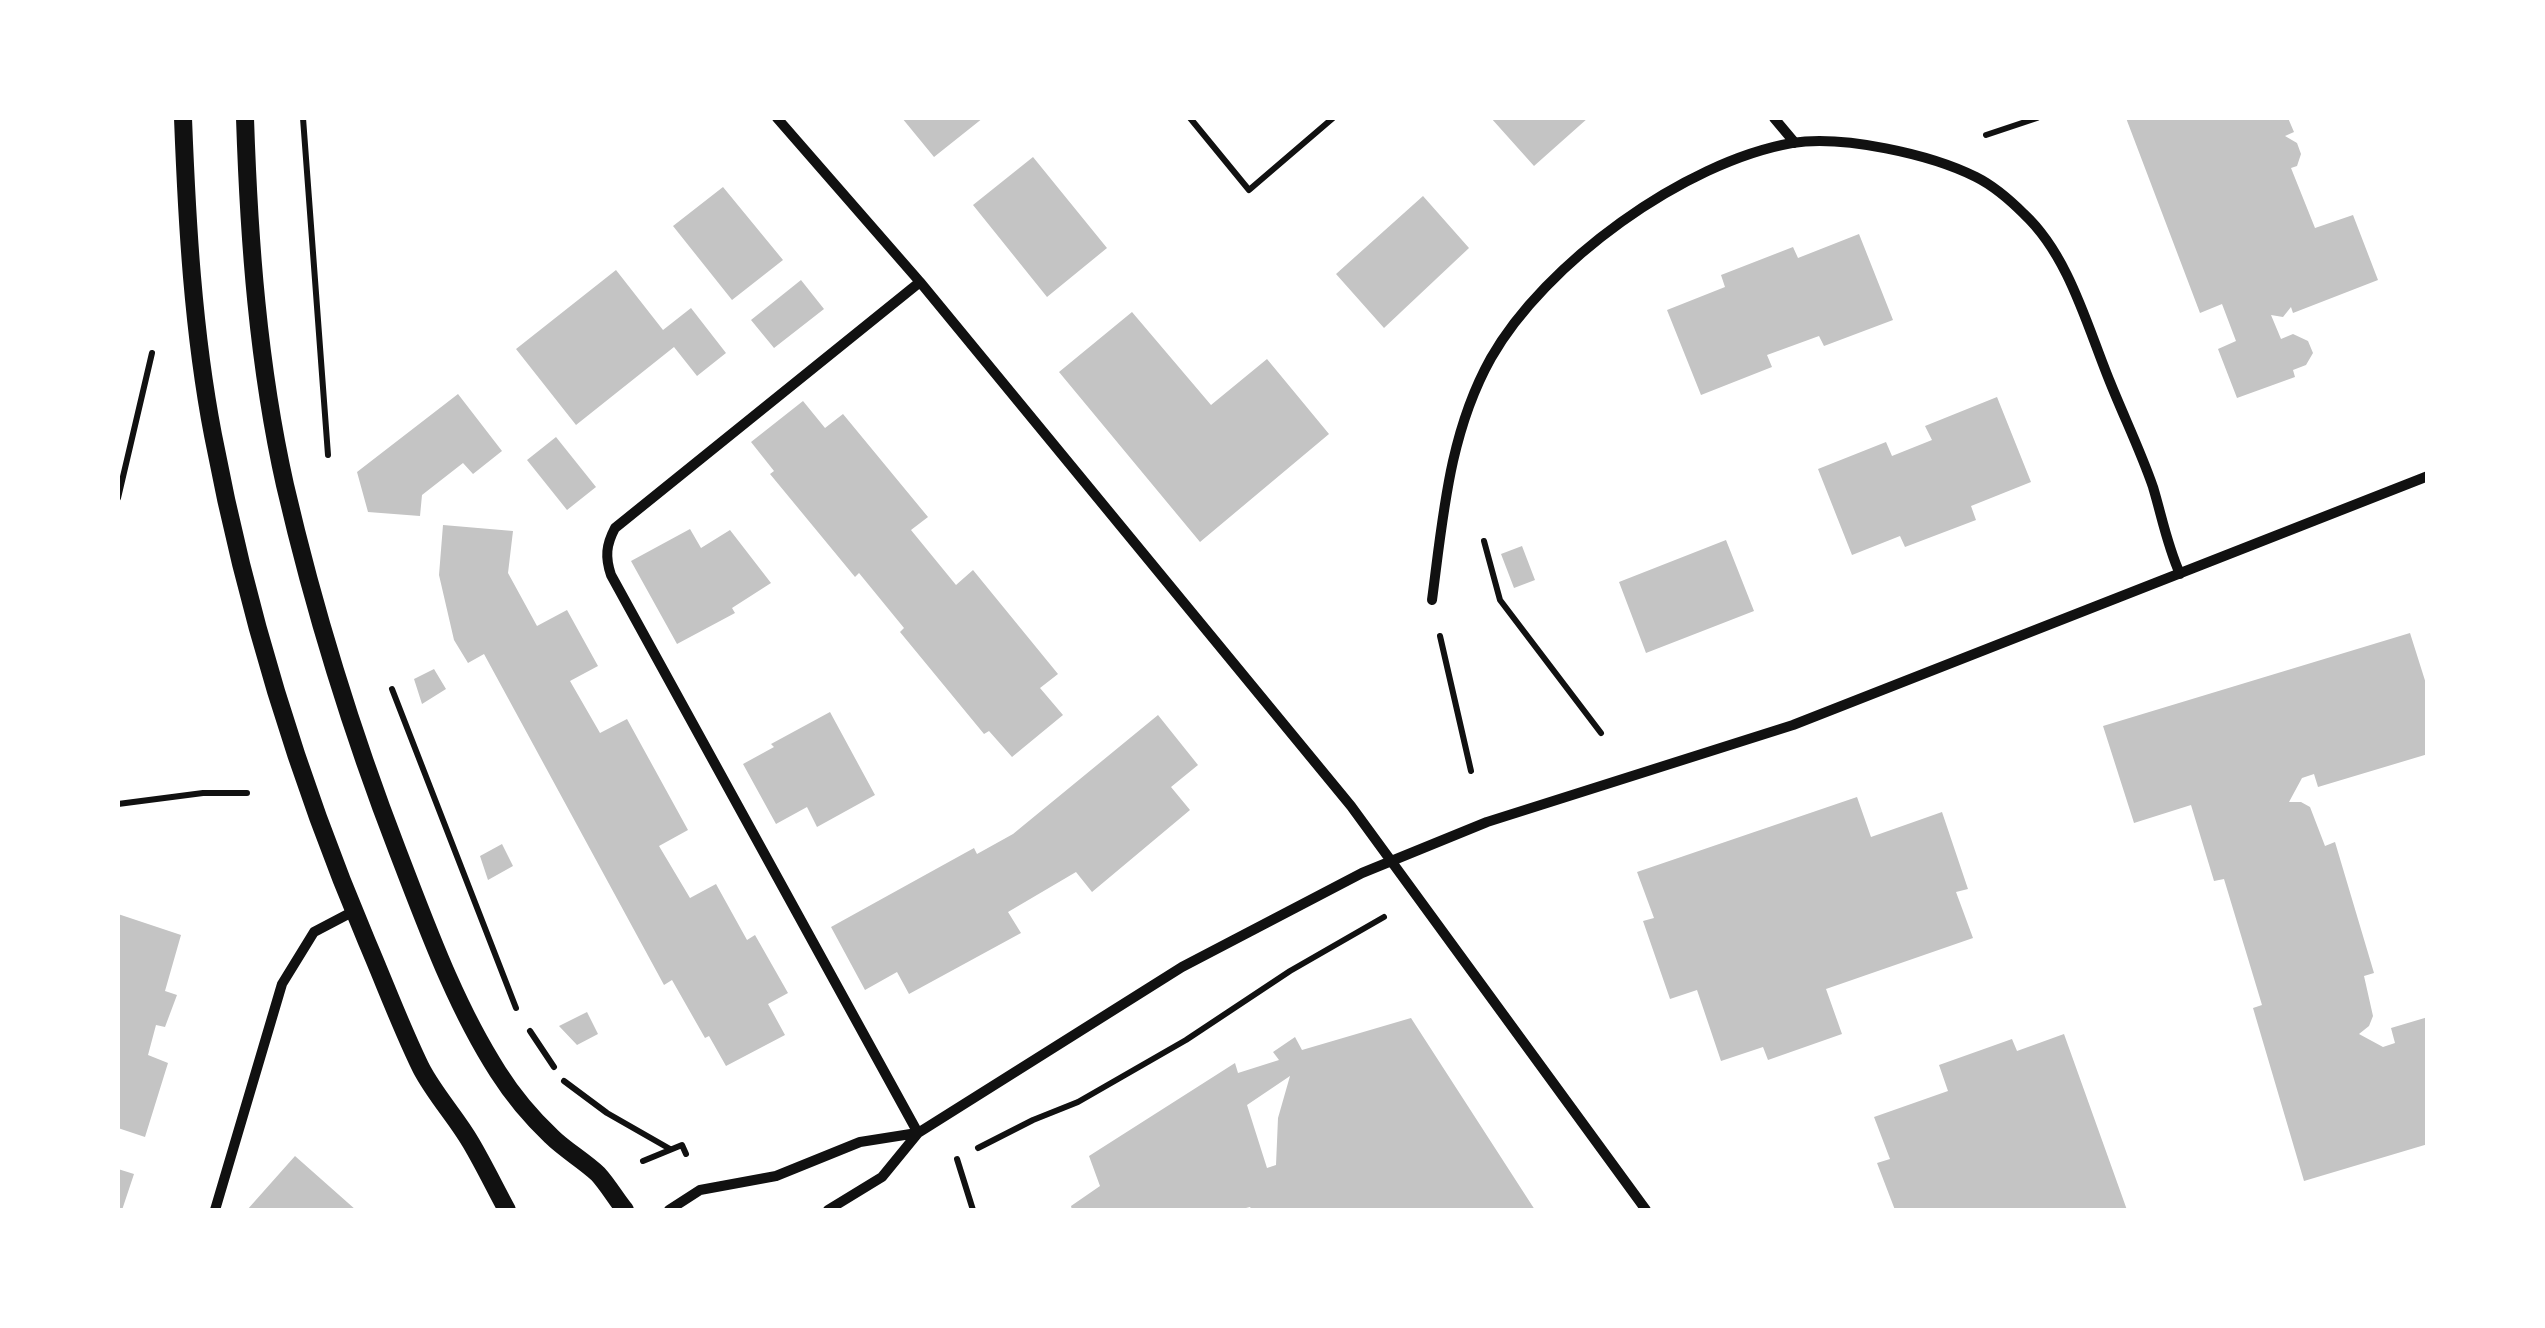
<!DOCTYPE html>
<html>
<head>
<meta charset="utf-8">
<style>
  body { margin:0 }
  #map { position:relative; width:2545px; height:1328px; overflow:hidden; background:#fff; font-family:Figtree,sans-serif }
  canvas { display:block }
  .frame { position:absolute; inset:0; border:120px solid #fff; pointer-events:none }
</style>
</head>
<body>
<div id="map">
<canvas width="2545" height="1328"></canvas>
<div class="frame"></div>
</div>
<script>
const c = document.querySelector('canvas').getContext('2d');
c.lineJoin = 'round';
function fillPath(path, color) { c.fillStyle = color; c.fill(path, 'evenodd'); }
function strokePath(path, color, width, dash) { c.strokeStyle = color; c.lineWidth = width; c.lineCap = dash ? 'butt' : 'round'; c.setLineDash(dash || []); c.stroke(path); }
fillPath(new Path2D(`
  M902 118H983L934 157Z
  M1491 118H1588L1534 166Z
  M2126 118H2288L2294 132 2285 136 2297 143 2301 154 2297 166 2291 168 2315 228 2353 215 2378 280 2293 313 2291 307 2283 317 2271 315 2281 339 2293 334 2308 341 2313 353 2306 365 2293 370 2295 377 2237 398 2218 349 2236 341 2222 304 2200 313Z
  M1033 157 1107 248 1047 297 973 205Z
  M723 187 783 260 732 300 673 226Z
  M1423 196 1469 248 1384 328 1336 274Z
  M1859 234 1893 320 1824 346 1819 336 1767 355 1772 367 1701 395 1667 310 1725 287 1721 275 1793 247 1798 258Z
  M616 270 663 330 691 308 726 353 697 376 674 347 576 425 516 349Z
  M801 280 824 309 774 348 751 320Z
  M1132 312 1211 405 1267 359 1329 434 1200 542 1059 372Z
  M458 394 502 451 473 474 463 463 422 495 420 516 368 512 357 472Z
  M1997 397 2031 482 1971 506 1976 520 1905 547 1900 536 1852 555 1818 469 1886 442 1892 456 1932 440 1925 426Z
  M803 401 825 428 843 414 928 517 911 530 956 585 973 570 1058 674 1040 688 1063 715 1012 757 989 731 984 734 900 632 904 628 859 573 855 577 770 474 774 471 751 442Z
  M556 437 596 487 567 510 527 460Z
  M443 525 513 531 508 573 537 626 567 610 598 666 570 681 600 733 627 719 688 830 659 846 690 898 716 884 747 940 755 935 788 993 768 1004 785 1035 726 1066 709 1036 705 1038 672 980 664 985 484 654 468 663 454 640 439 575Z
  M690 529 701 548 730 530 771 583 732 608 735 613 677 644 631 561Z
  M1726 540 1754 611 1646 653 1619 582Z
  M1522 546 1535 580 1514 588 1501 554Z
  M2410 633 2428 690V754L2318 787 2314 774 2302 778 2289 802H2301L2310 807 2325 846 2335 842 2374 973 2364 976 2373 1016 2369 1026 2359 1034 2383 1047 2395 1043 2391 1028 2428 1017V1144L2304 1181 2253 1008 2262 1005 2224 879 2214 881 2191 805 2134 823 2103 726Z
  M434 669 446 689 422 704 414 679Z
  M830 712 875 795 817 827 807 807 776 824 743 764 774 747 771 744Z
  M1158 715 1198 765 1171 787 1190 810 1092 892 1076 872 1008 912 1021 933 909 994 897 972 865 990 831 927 974 848 977 854 1013 834Z
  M1857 797 1871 837 1942 812 1968 889 1956 892 1973 938 1826 989 1842 1034 1768 1060 1763 1047 1721 1061 1697 990 1670 999 1643 921 1654 918 1637 872Z
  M502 844 513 866 488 880 480 856Z
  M118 914 181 935 165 991 177 995 165 1027 156 1025 148 1055 168 1063 145 1137 118 1128Z
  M587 1012 598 1034 577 1045 559 1026Z
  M1411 1018 1535 1210H1252L1250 1207 1238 1210H1072L1071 1206 1100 1186 1089 1156 1235 1063 1238 1073 1279 1060 1273 1052 1295 1037 1302 1050ZM1290 1076 1278 1118 1276 1165 1267 1168 1247 1105Z
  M2064 1034 2127 1210H1895L1877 1163 1890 1159 1874 1117 1948 1091 1939 1065 2012 1039 2017 1051Z
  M295 1156 356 1210H247Z
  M118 1169 134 1174 122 1210H118Z`), '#c4c4c4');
strokePath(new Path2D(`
  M303 118 328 455
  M1190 118 1249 190 1333 118
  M1986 135 2037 118
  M118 498 152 353
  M1484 541 1500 600 1601 733
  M1440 636 1471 771
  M392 689 516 1008
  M118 804 203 793H247
  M530 1031 554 1067
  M564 1081 607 1113 670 1149
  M978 1148 1033 1120 1078 1102 1186 1040 1290 971 1384 917
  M957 1159 973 1210
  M643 1161 682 1145 686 1154`), '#111', 6);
strokePath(new Path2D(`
  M777 118 920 282 1351 806 1646 1210
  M1774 118 1795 143
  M1432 600C1443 517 1449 433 1491 358 1545 263 1684 162 1792 143 1843 135 1930 154 1976 177 1992 185 2011 201 2024 214 2069 256 2087 326 2110 382 2124 417 2141 452 2153 487 2162 517 2167 545 2180 574
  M918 1133 611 575C605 557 606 545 615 528L920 282
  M215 1210 282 984 314 932 354 911
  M669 1210 700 1190 776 1176 860 1142 917 1133
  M828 1210 882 1177 918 1133 1182 967 1362 873 1487 822 1793 725 2428 476`), '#111', 10);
strokePath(new Path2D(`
  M183 118C187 223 193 331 213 435 246 609 298 779 367 942 385 984 401 1027 421 1068 435 1095 456 1117 471 1143 484 1165 495 1188 507 1210
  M245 118C249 241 258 364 285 485 314 610 352 733 398 852 427 927 455 1005 498 1072 512 1094 532 1118 551 1136 565 1150 583 1160 598 1174 608 1185 616 1199 625 1210`), '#111', 18);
</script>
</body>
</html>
